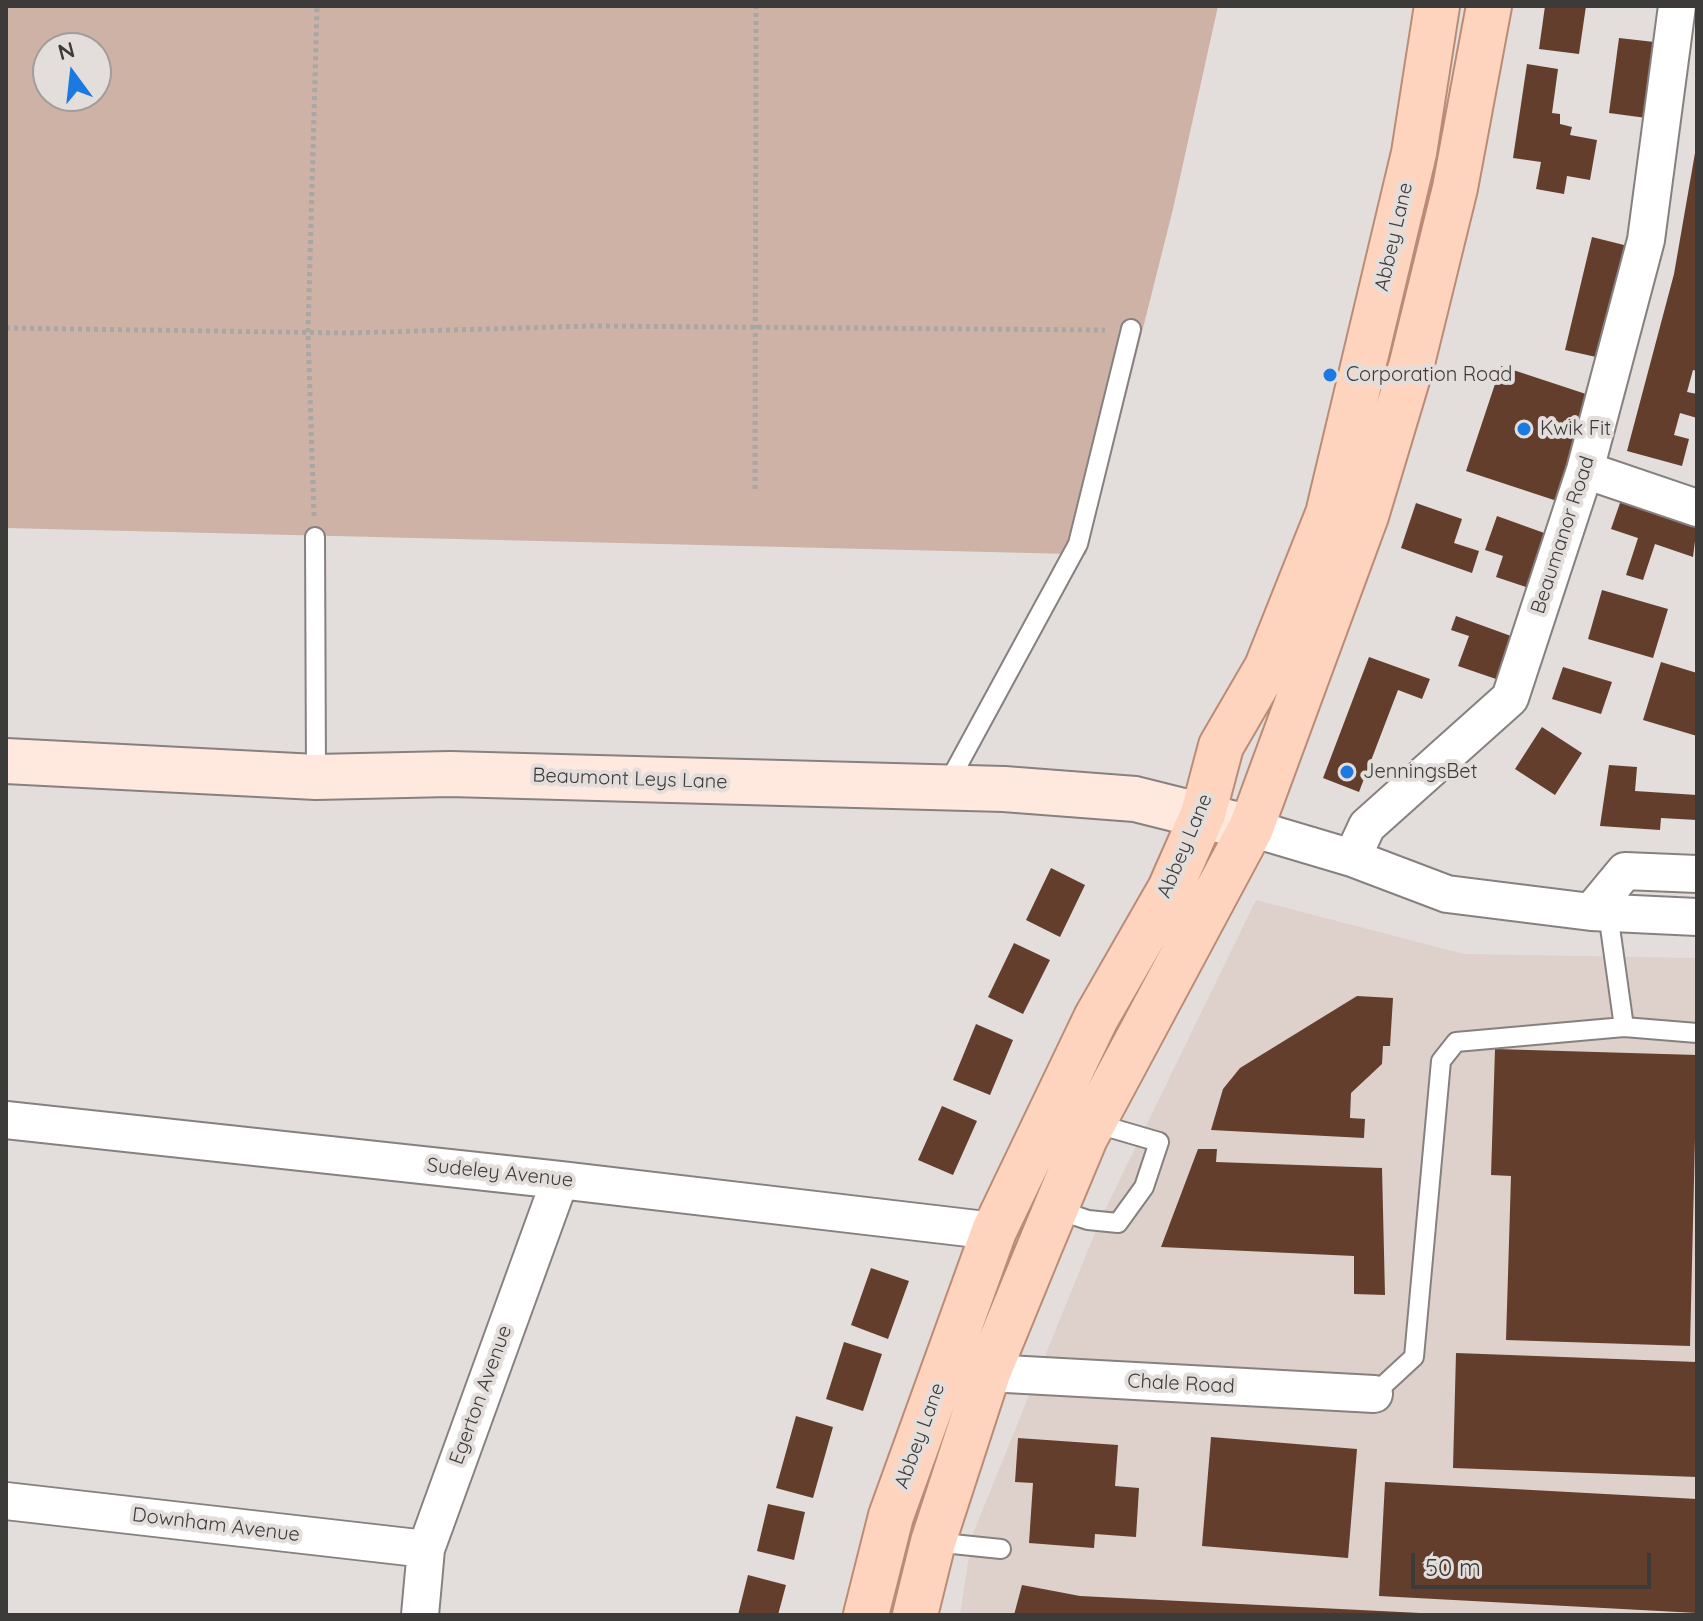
<!DOCTYPE html>
<html>
<head>
<meta charset="utf-8">
<style>
  body { margin:0 }
  #map { position:relative; width:1703px; height:1621px; overflow:hidden; background:#e3dedc; font-family:Quicksand,sans-serif }
  canvas { display:block }
  .frame { position:absolute; inset:0; border:8px solid #3d3b3a; pointer-events:none }
  .north { position:absolute; left:32px; top:32px; width:80px; height:80px; box-sizing:border-box; background:#e3dedc; border:2px solid #a19d9b; border-radius:50%; rotate:345deg; font-size:22px; font-weight:700; line-height:32px; text-align:center; color:#3d3b3a }
  .north::after { content:''; display:block; margin:auto; width:28px; height:36px; background:#1c79e2; clip-path:polygon(50% 0,100% 100%,50% 72%,0 100%) }
  .scale { position:absolute; left:1411px; top:1553px; width:240px; height:36px; box-sizing:border-box; border:4px solid #3d3b3a; border-top:0; padding-left:10px; font-size:24px; line-height:28px; white-space:nowrap; color:#3d3b3a; -webkit-text-stroke:6px #e3dedc; paint-order:stroke }
</style>
</head>
<body>
<div id="map">
<canvas width="1703" height="1621"></canvas>
<div class="frame"></div>
<div class="north">N</div>
<div class="scale">50 m</div>
</div>
<script>
const c = document.querySelector('canvas').getContext('2d');
c.lineJoin = 'round';
function fillPath(path, color) { c.fillStyle = color; c.fill(path, 'evenodd'); }
function strokePath(path, color, width, dash) { c.strokeStyle = color; c.lineWidth = width; c.lineCap = dash ? 'butt' : 'round'; c.setLineDash(dash || []); c.stroke(path); }
function write(font, color, halo, rows, align = 'center') {
  c.font = font + ' Quicksand,sans-serif'; c.lineWidth = 8; c.setLineDash([]); c.textBaseline = 'middle'; c.strokeStyle = halo; c.fillStyle = color; for (const [text, x, y, turn = 0] of rows) {
    c.save(); c.translate(x, y); c.rotate((+turn || 0) * Math.PI / 180); c.textAlign = isNaN(turn) ? turn : align; if (halo) c.strokeText(text, 0, 0); c.fillText(text, 0, 0); c.restore();
  }
}
fillPath(new Path2D(`
  M1256 900 1464 954 1697 958V1615H960L972 1536 1101 1218Z`), '#ded1cb');
fillPath(new Path2D(`
  M6 6H1218L1173 209 1086 554H1071L6 528ZM48 48H96V96H48Z`), '#ceb2a6');
fillPath(new Path2D(`
  M1545 6H1586L1579 54 1539 49Z
  M1619 38 1663 43 1654 119 1609 113Z
  M1527 64 1558 69 1552 113 1560 114V124L1572 127 1570 135 1597 140 1590 180 1567 176 1564 194 1536 189 1541 162 1513 158Z
  M1695 153 1697 371 1693 370 1687 392 1697 394V418L1680 413 1674 435 1689 439 1682 466 1627 451 1674 274Z
  M1592 237 1632 247 1605 359 1565 350Z
  M1501 366 1592 396 1557 501 1466 471Z
  M1621 500 1697 525 1693 557 1655 544 1643 580 1626 575 1638 538 1611 529Z
  M1416 503 1462 519 1454 543 1479 551 1472 573 1401 548Z
  M1497 516 1547 534 1529 588 1496 577 1503 556 1485 550Z
  M1602 590 1668 609 1653 658 1588 639Z
  M1456 616 1511 636 1496 679 1458 666 1469 636 1451 630Z
  M1369 657 1430 679 1422 699 1398 690 1359 792 1323 778Z
  M1661 662 1697 673V736L1643 720Z
  M1563 667 1612 682 1601 714 1552 699Z
  M1542 727 1582 753 1555 795 1515 769Z
  M1609 765 1637 767 1635 791 1697 795V820L1661 818 1660 830 1600 826Z
  M1051 868 1085 885 1060 937 1026 920Z
  M1014 943 1050 960 1023 1014 988 997Z
  M1357 996 1393 998 1390 1046H1383L1382 1064 1351 1093 1350 1118 1365 1119 1364 1138 1211 1130 1223 1089 1240 1068Z
  M976 1024 1013 1040 990 1095 953 1080Z
  M1495 1049 1697 1055 1690 1346 1506 1340 1511 1176 1491 1175Z
  M942 1106 977 1121 953 1175 918 1160Z
  M1198 1149H1217L1216 1162 1382 1168 1385 1295 1354 1294V1256L1161 1247Z
  M871 1268 909 1281 888 1339 851 1325Z
  M844 1342 882 1354 863 1411 826 1399Z
  M1456 1353 1697 1362V1477L1453 1468Z
  M796 1416 833 1427 813 1498 776 1488Z
  M1211 1437 1357 1449 1348 1558 1202 1546Z
  M1018 1438 1118 1445 1115 1486 1139 1488 1136 1537 1095 1534 1094 1548 1029 1543 1033 1483 1015 1482Z
  M1385 1482 1697 1499V1613L1379 1596Z
  M768 1504 805 1512 794 1560 757 1551Z
  M748 1575 786 1585 778 1615H738Z
  M1022 1585 1080 1596 1460 1615H1014Z`), '#633e2c');
const lane = new Path2D(`
  M315 537 316 777
  M947 785 1078 544 1131 329
  M1608 913 1624 1027 1697 1033
  M1055 1209 1088 1220 1118 1223 1144 1187 1159 1142 1094 1123
  M1374 1394 1414 1357 1441 1061 1456 1042 1624 1027
  M933 1542 1001 1549`);
const street = new Path2D(`
  M1585 470 1697 508
  M1251 828 1352 858 1447 894 1591 912 1697 917
  M1352 858 1367 826 1510 698 1585 470 1646 240 1677 6
  M1591 912 1625 871 1697 874
  M6 1120 560 1180 994 1231
  M988 1373 1374 1394
  M6 1501 426 1549
  M420 1615 426 1549 560 1180`);
const secondary = new Path2D(`
  M6 761 316 777 450 774 1004 789 1135 799 1251 828`);
const primary = new Path2D(`
  M866 1615 891 1516 994 1231 1096 1018 1170 889 1203 814 1221 746 1267 667 1328 514 1414 153 1437 6
  M915 1615 933 1542 988 1373 1040 1246 1085 1138 1251 828 1366 516 1412 363 1455 188 1489 6`);
strokePath(lane, '#86817f', 22);
strokePath(street, '#86817f', 40);
strokePath(secondary, '#86817f', 48);
strokePath(primary, '#bb8c75', 48);
strokePath(new Path2D(`
  M6 328 347 333 591 326 1105 330
  M755 489 756 6
  M314 516 308 333 317 6`), '#aaa6a5', 5, [4, 4]);
strokePath(lane, '#fff', 18);
strokePath(street, '#fff', 36);
strokePath(secondary, '#ffe9df', 44);
strokePath(primary, '#ffd4bf', 44);
for (const [x, y, r, color] of [
  [1330,375,8,"#1c79e2"],
  [1524,429,8,"#1c79e2"],
  [1347,772,8,"#1c79e2"]
]) { const dot = new Path2D(); dot.arc(x, y, r, 0, 2 * Math.PI); c.fillStyle = color; c.fill(dot); strokePath(dot, '#e3dedc', 3); }
write('20px', '#3d3b3a', '#e3dedc', [
  ["Abbey Lane",1394,237,-77],
  ["Beaumanor Road",1563,535,-72],
  ["Beaumont Leys Lane",630,779,2],
  ["Abbey Lane",1185,846,-67],
  ["Sudeley Avenue",500,1173,6],
  ["Chale Road",1181,1384,3],
  ["Egerton Avenue",481,1395,-70],
  ["Abbey Lane",920,1436,-70],
  ["Downham Avenue",216,1525,7]
]);
write('20px', '#3d3b3a', '#e3dedc', [
  ["Corporation Road",1346,375],
  ["Kwik Fit",1540,429],
  ["JenningsBet",1363,772]
], 'left');
</script>
</body>
</html>
